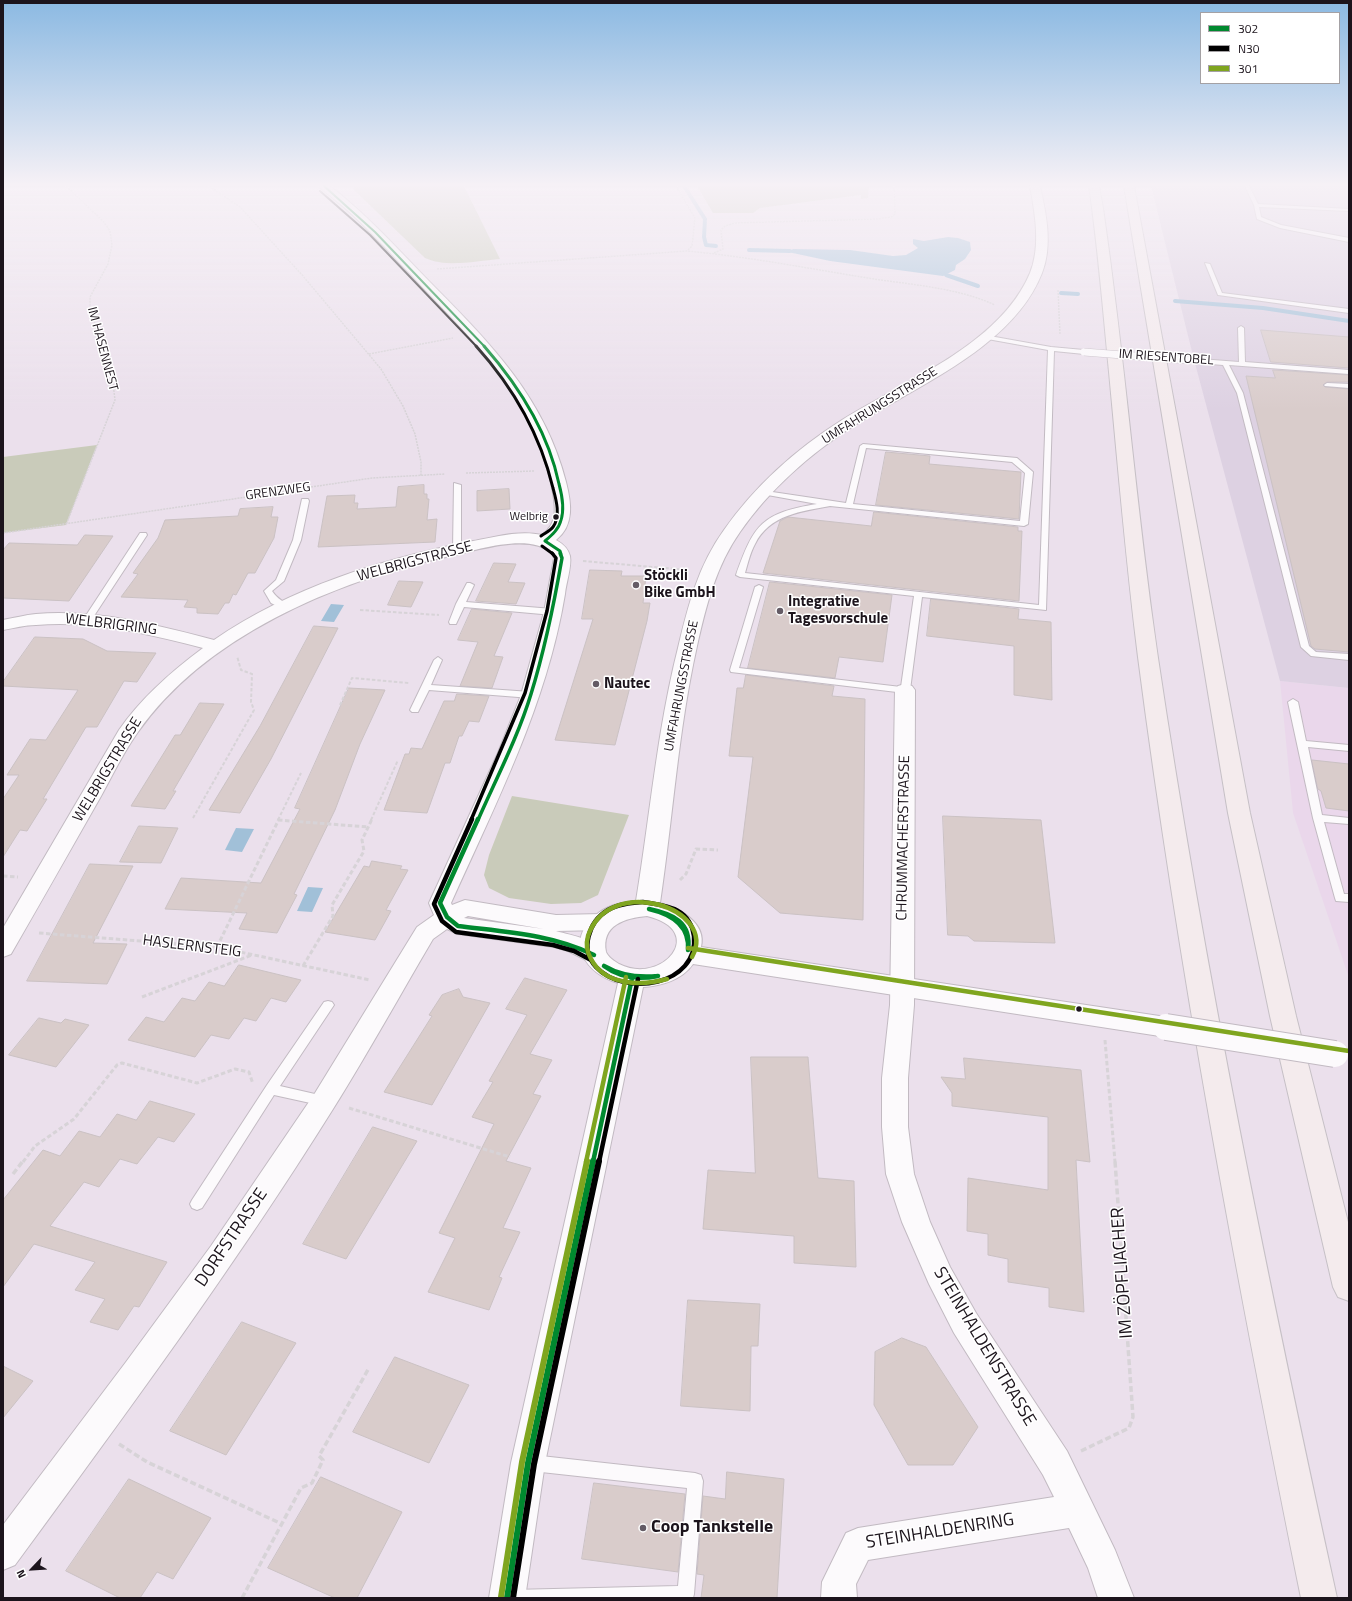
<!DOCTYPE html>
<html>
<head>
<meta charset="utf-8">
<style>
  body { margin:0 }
  #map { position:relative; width:1352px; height:1601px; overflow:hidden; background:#ebe0ec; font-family:"Titillium Web",sans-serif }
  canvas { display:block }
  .frame { position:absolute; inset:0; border:4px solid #1c141c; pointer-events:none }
  .legend { position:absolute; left:1200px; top:12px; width:140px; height:72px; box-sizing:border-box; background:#fff; border:1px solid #a4a1a4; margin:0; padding:5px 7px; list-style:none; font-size:12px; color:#1c141c }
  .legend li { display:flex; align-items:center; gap:8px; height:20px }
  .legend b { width:20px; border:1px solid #a4a1a4 }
  .north { position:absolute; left:12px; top:1549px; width:40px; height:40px; -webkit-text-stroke:3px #fff; paint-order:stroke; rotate:245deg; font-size:11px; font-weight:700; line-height:16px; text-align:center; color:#1c141c }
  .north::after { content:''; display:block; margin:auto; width:14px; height:18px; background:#1c141c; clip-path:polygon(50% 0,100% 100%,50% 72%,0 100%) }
</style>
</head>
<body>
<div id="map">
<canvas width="1352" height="1601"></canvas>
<div class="frame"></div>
<ul class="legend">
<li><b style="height:5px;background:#00892f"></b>302</li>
<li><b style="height:5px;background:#000"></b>N30</li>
<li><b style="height:5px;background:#7fa51f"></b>301</li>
</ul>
<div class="north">N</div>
</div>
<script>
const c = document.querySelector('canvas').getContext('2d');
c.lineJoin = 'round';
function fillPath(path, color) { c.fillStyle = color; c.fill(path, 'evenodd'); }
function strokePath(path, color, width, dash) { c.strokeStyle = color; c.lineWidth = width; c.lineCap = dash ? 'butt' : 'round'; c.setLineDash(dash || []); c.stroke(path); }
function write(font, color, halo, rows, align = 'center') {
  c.font = font + ' "Titillium Web",sans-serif'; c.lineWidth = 3; c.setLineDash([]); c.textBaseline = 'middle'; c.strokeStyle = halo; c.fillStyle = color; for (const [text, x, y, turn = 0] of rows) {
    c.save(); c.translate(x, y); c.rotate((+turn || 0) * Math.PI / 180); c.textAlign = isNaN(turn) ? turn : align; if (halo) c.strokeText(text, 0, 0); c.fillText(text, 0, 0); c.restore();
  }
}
fillPath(new Path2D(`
  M1280 681 1349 688V978L1293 813Z`), '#ead7eb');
fillPath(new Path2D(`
  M1151 186H1349V688L1280 681 1193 356Z`), '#ddd1e2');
fillPath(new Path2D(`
  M353 186H464L500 259C476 261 447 268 425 258L355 191Z
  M697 186H869L868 198 861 199V195L760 208 753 213H713Z
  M97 445 66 525 3 533V457Z
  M512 796 629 815 598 895 581 903 551 904 509 898 489 888 484 875 489 855Z`), '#c9cbba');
fillPath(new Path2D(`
  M948 237 958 238 970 242 971 250 965 259 956 265 955 270 943 276 830 261 788 252 793 249 850 250 893 256 906 255 918 248 913 244V239L924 241Z
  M331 604 344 605 334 622 321 621Z
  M236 828 254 829 242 852 225 850Z
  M308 887 323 888 312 912 297 911Z`), '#a1c0d8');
strokePath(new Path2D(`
  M684 186 705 219 704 237 706 245 716 246
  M749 250 790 251
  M946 275 978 286
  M1061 293 1078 294
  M1175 301 1263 308 1349 321`), '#a1c0d8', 4);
const building = new Path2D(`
  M1261 330 1349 337V368L1271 362Z
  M1273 370 1349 375V382H1327L1323 385 1325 387 1349 389V652L1315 649 1311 646 1246 376 1275 378Z
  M886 452 930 456 929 464 1021 472 1019 519 876 505Z
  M424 485V494H427V499H429L427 520 437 519 435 542 318 547 327 496 355 495 354 503H358L357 509 396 507 398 487Z
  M509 489 510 509 477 511V491Z
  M273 507 271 517H278L274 538 255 573H248L236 595 233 594 229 603H225L218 614 197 613V608L184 607 188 600 121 597 138 574 133 573 158 538 165 520 238 516 240 509Z
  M874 512 1018 527V531H1022L1019 601 763 573 780 521 788 517 871 526Z
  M85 535 113 536 69 601 3 598V550L9 543 77 545Z
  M494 563 516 564 508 582 525 583 516 604 476 601Z
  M590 570 622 571 621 576H646L643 603H650L647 621 615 745 555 740 593 619H582Z
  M399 581 423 582 411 607 388 605Z
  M770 582 892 595 883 662 839 657 835 678 748 668Z
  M931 599 1019 609 1018 619 1051 622 1052 700 1014 695V646L927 636Z
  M472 609 512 613 494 656 503 657 492 688 460 686 478 642 458 640Z
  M314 626 338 628 271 759 240 813 209 810 260 726Z
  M35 637 83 639 107 651 156 653 137 682 124 681 97 727H86L43 799H47L27 831 20 830 3 857V799L19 775H7L30 739 46 740 78 690 3 686V682Z
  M746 675 834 686 832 696 865 699 863 920 780 913 738 877 753 757 729 756 737 688H743Z
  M349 688 385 690 360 744 335 810 294 894 297 895 277 933 239 929 247 913 165 909 181 878 261 883 300 809 295 808Z
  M457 694 489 696 479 722 469 721 462 736H459L450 763H445L427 813 384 810 405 754H409L411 748 422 749 444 701H454Z
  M200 703 224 704 173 791H176L165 809 131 806 175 735H180Z
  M1312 760 1349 764V811L1326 808 1321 791 1318 789Z
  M943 816 1041 820 1055 943 974 941 968 936 948 935Z
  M139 826 178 828 161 863 120 862Z
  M372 861 402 866 400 869 408 870 386 910 391 911 375 940 325 932 364 866 369 867Z
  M90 864 133 866 93 943 127 944 107 984 27 981Z
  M239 965 301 980 286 1002 271 998 256 1021 244 1018 229 1039 211 1035 195 1057 128 1040 146 1017 164 1022 182 998 195 1001 209 982 224 986Z
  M525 978 567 990 530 1054 552 1060 533 1094 541 1096 506 1161 531 1168 503 1228 520 1232 499 1277 502 1278 489 1310 428 1292 455 1238 439 1233 494 1124 472 1117 493 1082 489 1081 527 1015 506 1009Z
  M459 989 463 997 490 1003 432 1105 384 1092 432 1016 429 1015 442 995Z
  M39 1018 61 1023 65 1019 89 1025 56 1067 9 1055Z
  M751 1057H808L818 1178 854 1181 856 1267 794 1263V1236L703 1229 708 1170 755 1173Z
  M964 1058 1081 1070 1090 1162 1076 1160 1084 1312 1049 1307V1288L1008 1282V1259L988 1255V1234L967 1231 968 1178 1048 1190V1117L952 1106V1093L941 1077 965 1079Z
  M150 1101 195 1114 174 1142 158 1137 137 1164 120 1159 99 1187 84 1182 50 1226 167 1262 139 1307 134 1306 118 1330 90 1322 105 1299 75 1290 95 1262 34 1244 3 1287V1200L43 1150 60 1156 79 1131 100 1137 117 1114 136 1120Z
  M373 1127 417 1141 346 1259 303 1244Z
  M688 1300 760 1304 758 1346H751L750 1411 681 1406Z
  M242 1322 296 1343 226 1455 170 1431Z
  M902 1338 926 1347 978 1427 953 1465H908L874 1405 875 1352Z
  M395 1357 469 1385 429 1463 353 1432Z
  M3 1366 33 1381 3 1418Z
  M727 1472 784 1479 777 1598H701L704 1575 697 1574 703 1496 725 1499Z
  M321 1477 402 1512 357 1598H335L268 1568Z
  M129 1479 211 1518 173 1579 157 1572 140 1598H120L66 1571Z
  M594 1483 685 1494 678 1572 582 1559Z`);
fillPath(building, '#d9cccb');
strokePath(building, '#cac1c3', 1);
const lane = new Path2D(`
  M1245 186H1249L1258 204 1349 209V211L1259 207 1261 217 1281 225 1349 238V242L1280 228 1257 219 1254 205Z
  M1205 263 1210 264 1222 293 1349 309V313L1218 295Z
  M1241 326 1244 328 1245 362 1349 370V374L1229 365 1243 393 1309 646 1316 652 1349 654V660L1311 656 1301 647 1237 393 1223 365 1187 362 1184 360 1187 358 1239 362 1238 328Z
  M984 335 1051 347 1084 350 1087 352 1084 354 1054 351 1046 610 922 597 910 690 905 693 731 672 730 670 755 587 759 585 763 587 739 668 901 687 914 596 740 577 736 575C754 524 762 513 817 504L762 494H759V490L846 503 860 446 863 444 1017 458 1033 472 1028 524 1024 526 830 506C802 511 769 515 755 544 750 553 748 563 745 573L1039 605 1048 350 982 338V336ZM866 448 1012 462 1025 473 1020 521 853 504Z
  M1327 383 1349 384V388L1325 386 1324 385Z
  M454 483 461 485V549L457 551 453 549Z
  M302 499H308L309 501 301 540 284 581 272 591C278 600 283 600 289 607L285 610 271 603 264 591 276 580 293 540Z
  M140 533H146L147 535 90 622H84L83 620Z
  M467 583H470L474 585 466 602 553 609 557 612 553 615 464 607 456 624H450L449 622 456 604Z
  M438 657 442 660 431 685 531 692 536 695 531 698 429 690 418 712H412L410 710 434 660Z
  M1293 699 1298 702 1306 741 1349 745V751L1308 747 1322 815 1349 818V824L1324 822 1344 894H1349V902L1336 901 1335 898 1313 818 1288 702Z
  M328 1001 332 1002 334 1005 280 1086 328 1097 330 1101 328 1105 324 1106 274 1095 202 1208 197 1210 192 1208 190 1204 192 1200 267 1085 324 1002Z
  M532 1455 695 1473 701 1475 703 1481 694 1594 693 1598H504L506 1592 512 1590 678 1586 687 1488 532 1471 526 1469 524 1463 526 1457Z`);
const street = new Path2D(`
  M319 186H330C365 213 395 246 426 278 486 339 544 395 566 482 571 502 575 525 556 540 563 544 568 548 570 556 572 566 566 583 565 594 547 704 496 803 451 903L452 905 465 900 556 915 602 914 610 916 614 922 610 928 602 930 556 931C573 936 597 939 606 955L602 961 594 964 568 951 554 947 458 934 447 929 433 939C400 995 368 1053 333 1109 235 1266 125 1415 15 1565L3 1570V1525L126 1362 211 1246 315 1093 417 927 434 915 429 903 497 755 521 695 544 612 554 558 552 553C528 532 475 551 446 557 336 581 205 636 138 732 122 754 110 781 96 805 68 854 40 904 11 954L3 957V928L119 730C141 698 172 671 203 648 149 634 92 620 36 625 25 625 14 628 3 630V620C14 618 25 615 36 614 96 609 157 625 214 640 291 587 382 559 473 541 496 537 519 530 542 535 560 522 555 502 551 483 532 402 485 352 429 294 409 273 389 251 369 231 358 220 347 209 335 200 330 195 323 191 319 186ZM468 916 544 929 464 918Z
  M905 684 912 686 915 690 914 1005 908 1078V1127L914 1174 930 1222 950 1267 976 1313 1067 1451 1115 1550 1134 1598H1098L1088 1568 1069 1528 868 1560 856 1584 857 1598H821L822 1582 846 1533 858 1528 1054 1497 1043 1475 954 1333 929 1284 902 1222 886 1174 882 1127V1078L890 1005 895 690 898 686Z`);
const secondary = new Path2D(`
  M1030 186H1040C1046 213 1053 245 1042 273 1013 347 918 385 855 425 811 453 770 489 740 532 716 566 706 606 697 646 678 731 673 817 660 903 679 908 707 923 701 947L1166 1017 1175 1020 1179 1027 1175 1034 1166 1037 693 964C682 980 661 986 643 987L545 1463 525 1598H489L511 1463 618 983C586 974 564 941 596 915 606 906 623 902 636 901 650 816 657 731 678 648 688 606 698 566 724 530 755 486 796 449 842 420 904 381 1000 345 1030 273 1041 246 1035 214 1030 186ZM647 916C709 931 662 986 619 964 614 961 608 957 606 952 601 925 625 918 647 916Z`);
const highway = new Path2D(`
  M1089 186H1099L1103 208C1125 358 1136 509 1158 658 1205 974 1269 1286 1337 1598H1301C1238 1286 1179 973 1138 657 1126 562 1118 467 1109 372 1103 310 1098 248 1089 186Z
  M1124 186H1134L1250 813 1296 1016 1349 1226V1301L1338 1297 1333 1287 1270 1016 1228 813Z`);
strokePath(lane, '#c2bac2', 2);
strokePath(street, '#c2bac2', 2);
strokePath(secondary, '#c2bac2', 2);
strokePath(highway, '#c6c0c6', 2);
strokePath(new Path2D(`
  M66 186 103 221 110 231 112 245 108 264 90 297V309L112 375 115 400 66 525
  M209 186 240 207 303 276 381 369 403 406 415 434 421 462V476
  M676 186 695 218 692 246 688 250
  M714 253 723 249 721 230 725 226 735 223 877 219 891 217 895 214 894 186
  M437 269 687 251C750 257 812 269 874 279 914 285 958 288 995 305
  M1058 290 1060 335
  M369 354 453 338
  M466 473 535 471
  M311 487 372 478 445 474
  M3 533 294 490`), '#d7d3d7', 1.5, [2, 1]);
strokePath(new Path2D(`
  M583 561 688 570
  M360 610 439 615
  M340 705 352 678 409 683
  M193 818 254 710 251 702 252 674 241 670 237 656
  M278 820 301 773
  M371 820 398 760`), '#d7d3d7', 2, [3.5, 2]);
strokePath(new Path2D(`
  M278 820 368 827
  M3 876 18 877
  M680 880 686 874 696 849 718 850
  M39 933 217 947 370 980
  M217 947 279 819
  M303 966 333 916 332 905 364 851 362 840 372 819
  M142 997 252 955
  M1105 1040 1115 1162
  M349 1108 510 1157
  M23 1162 35 1146 74 1119 117 1065 122 1063 197 1083 235 1069 249 1072 253 1084`), '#d7d3d7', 3, [4.5, 2.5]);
strokePath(new Path2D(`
  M13 1174 23 1161
  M119 1444 147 1462 282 1524
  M1081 1451 1129 1428 1133 1417 1115 1161
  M242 1598 301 1488 312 1483 323 1460 319 1456 369 1368`), '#d7d3d7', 3.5, [6, 3]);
fillPath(lane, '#fcfafc');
fillPath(street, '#fcfafc');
fillPath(secondary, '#fcfafc');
fillPath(highway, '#f4ebed');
const laneBridge = new Path2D(`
  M1084 352 1187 360`);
const secondaryBridge = new Path2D(`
  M1166 1027 1335 1054`);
strokePath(laneBridge, '#c2bac2', 8, []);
strokePath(secondaryBridge, '#c2bac2', 28, []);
strokePath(laneBridge, '#fcfafc', 7);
strokePath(secondaryBridge, '#fcfafc', 26);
strokePath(new Path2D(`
  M324 186 375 232 485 347`), '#00892f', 2);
strokePath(new Path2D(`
  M484 346C519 386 548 431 559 484 562 495 565 508 561 520 559 529 552 535 545 541
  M545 541 560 551 561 554`), '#00892f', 3);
strokePath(new Path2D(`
  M478 820C496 779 518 737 531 694 545 649 554 604 562 558L560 553`), '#00892f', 3.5);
strokePath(new Path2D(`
  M478 819 440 903 447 917 458 926C505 932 551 934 594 955
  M649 909C673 914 692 922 688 950
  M649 909C671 914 690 925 688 950
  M604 966C621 976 638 978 658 976
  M604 966C620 978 638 980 658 976
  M593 1162 632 978`), '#00892f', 4.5);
strokePath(new Path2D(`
  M507 1598 528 1463 593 1161`), '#00892f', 6);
strokePath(new Path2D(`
  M320 191 370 235 477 347`), '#000', 2);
strokePath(new Path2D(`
  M476 346C513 387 540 434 553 488 556 499 561 516 553 527 550 531 545 533 541 536
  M542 546 553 554`), '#000', 3);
strokePath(new Path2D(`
  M471 820 525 693 547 611 556 558 552 553`), '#000', 3.5);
strokePath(new Path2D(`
  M472 819 434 904 442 921 456 932 553 945 574 951 591 960
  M643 902C655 904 668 905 678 911 687 916 693 926 694 936 699 985 625 998 596 967 580 950 588 922 608 910 618 904 631 903 643 902Z
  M599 1162 638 979`), '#000', 4.5);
strokePath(new Path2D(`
  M513 1598 534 1464 599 1161`), '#000', 6);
strokePath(new Path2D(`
  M688 948 1349 1051
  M667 979C642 986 605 986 591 959 587 952 586 943 588 936 609 873 719 908 692 957
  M586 1162 626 977`), '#7fa51f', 4.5);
strokePath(new Path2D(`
  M501 1597 522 1462 587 1161`), '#7fa51f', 6);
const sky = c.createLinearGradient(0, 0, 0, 410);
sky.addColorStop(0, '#8bb9e2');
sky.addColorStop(0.45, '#f6f1f6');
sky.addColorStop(1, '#f6f1f600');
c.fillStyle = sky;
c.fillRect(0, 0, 1352, 410);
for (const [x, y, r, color] of [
  [556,517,3.5,"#1c141c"],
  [636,585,4,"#645b65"],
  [780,611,4,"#645b65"],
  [596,684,4,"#645b65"],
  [1079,1009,3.5,"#1c141c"],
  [643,1528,4,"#645b65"]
]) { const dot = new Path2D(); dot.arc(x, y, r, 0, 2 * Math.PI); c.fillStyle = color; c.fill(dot); strokePath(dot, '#fff', 1.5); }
write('12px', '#1c141c', '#fff', [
  ["Welbrig",548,517]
], 'right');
write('13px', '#1c141c', '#fff', [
  ["IM HASENNEST",102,349,75],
  ["IM RIESENTOBEL",1166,358,4],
  ["UMFAHRUNGSSTRASSE",880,406,-32],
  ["GRENZWEG",278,492,-8],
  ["UMFAHRUNGSSTRASSE",682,686,-79]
]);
write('15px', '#1c141c', '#fff', [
  ["WELBRIGSTRASSE",415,562,-15],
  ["WELBRIGRING",111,625,7],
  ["WELBRIGSTRASSE",108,770,-59],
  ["CHRUMMACHERSTRASSE",904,838,-89],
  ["HASLERNSTEIG",192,947,7]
]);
write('bold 15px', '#1c141c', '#fff', [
  ["Stöckli",644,576],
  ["Bike GmbH",644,593],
  ["Integrative",788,602],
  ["Tagesvorschule",788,619],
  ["Nautec",604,684]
], 'left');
write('18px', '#1c141c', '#fff', [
  ["DORFSTRASSE",232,1238,-56],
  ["IM ZÖPFLIACHER",1123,1273,-94],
  ["STEINHALDENSTRASSE",984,1347,59],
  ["STEINHALDENRING",940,1532,-9]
]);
write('bold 18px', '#1c141c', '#fff', [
  ["Coop Tankstelle",651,1528]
], 'left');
</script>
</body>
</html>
